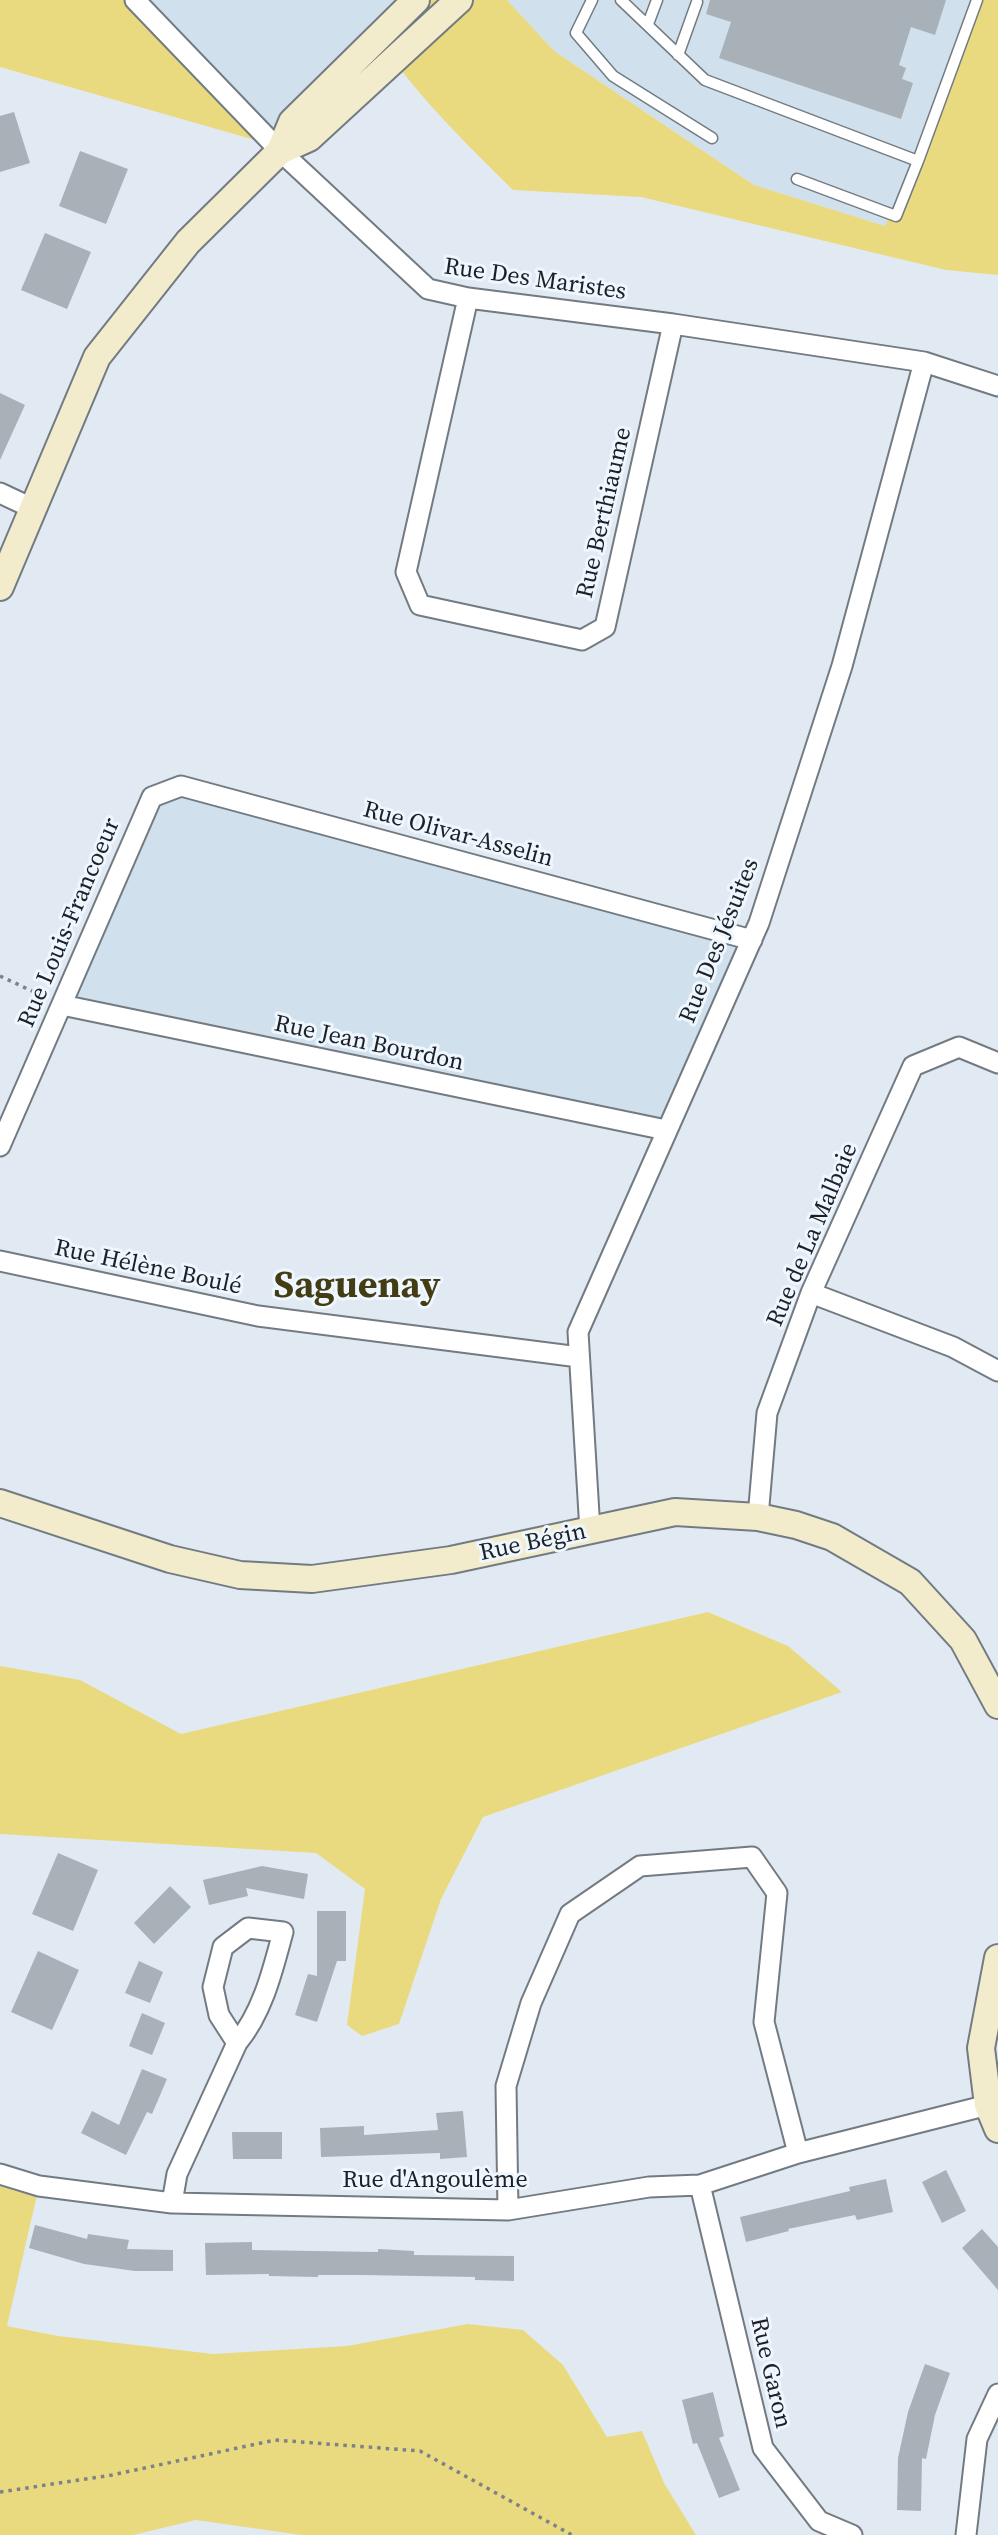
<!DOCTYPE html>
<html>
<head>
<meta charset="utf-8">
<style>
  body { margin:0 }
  canvas { display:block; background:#e1eaf2 }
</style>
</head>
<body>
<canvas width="998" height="2535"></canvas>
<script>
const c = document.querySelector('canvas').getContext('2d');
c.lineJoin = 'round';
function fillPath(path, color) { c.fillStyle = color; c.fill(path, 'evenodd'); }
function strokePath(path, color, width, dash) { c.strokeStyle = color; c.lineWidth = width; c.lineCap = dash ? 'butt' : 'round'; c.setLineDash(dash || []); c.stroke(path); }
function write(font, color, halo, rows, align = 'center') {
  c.font = font + ' "Source Serif 4",serif'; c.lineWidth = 6; c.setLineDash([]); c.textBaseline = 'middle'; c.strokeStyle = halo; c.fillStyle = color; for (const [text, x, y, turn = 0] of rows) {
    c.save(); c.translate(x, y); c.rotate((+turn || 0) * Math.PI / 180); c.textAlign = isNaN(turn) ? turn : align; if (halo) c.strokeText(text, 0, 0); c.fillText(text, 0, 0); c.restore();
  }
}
fillPath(new Path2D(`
  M141 0H412L271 139Z
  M507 0H974L924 140 885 226 754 185 554 51Z
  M158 793 183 794 745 934 667 1132 58 1007Z`), '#d0e0ec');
fillPath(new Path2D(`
  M0 0H126L255 140 0 67Z
  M416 0H507L554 51 754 185 885 226 924 140 974 0H998V275L946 270 641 197 513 190C465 142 415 95 378 37Z
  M708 1612 788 1646 842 1692 483 1817 441 1899 399 2024 362 2036 347 2025 365 1889 316 1853 0 1834V1666L80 1680 181 1734Z
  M0 2174 39 2186 7 2326 58 2336 213 2354 347 2346 468 2324 523 2330 563 2365 607 2437 642 2431 664 2483 696 2535H301L196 2520 133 2535H0Z`), '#eada7f');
fillPath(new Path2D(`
  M710 0H946L935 35 911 27 899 65 906 68 902 79 913 83 901 119 719 58 731 22 706 14Z
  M14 112 30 163 0 172V116Z
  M80 151 128 169 106 224 59 206Z
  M45 233 91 252 67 309 21 290Z
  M0 393 25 405 0 460Z
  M58 1853 98 1870 73 1931 32 1914Z
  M262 1866 308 1874 304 1899 246 1888 248 1896 209 1905 203 1880Z
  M170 1886 191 1907 154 1944 134 1923Z
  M317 1911H346V1961H337L317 2022 295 2015 308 1974 317 1976Z
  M38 1951 79 1970 52 2030 11 2012Z
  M139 1961 163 1972 150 2003 125 1993Z
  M142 2013 165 2023 152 2055 129 2046Z
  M142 2069 167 2079 152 2114 147 2112 126 2155 81 2133 92 2111 119 2125Z
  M463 2111 467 2157 440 2159V2153L321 2157 320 2128 364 2126V2135L438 2130 436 2113Z
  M232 2132H282V2159H233Z
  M946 2170 966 2211 942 2223 922 2182Z
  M886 2179 893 2212 857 2220 855 2215 788 2229 789 2231 746 2242 740 2217 850 2191 849 2187Z
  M35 2225 87 2239 88 2234 129 2240 127 2249 173 2250V2271H135L84 2264 29 2248Z
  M982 2229 998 2247V2290L962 2248Z
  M252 2242V2250L378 2252V2249L414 2251V2255L514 2256V2281L475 2280V2277L362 2275H318V2277L269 2276V2274L206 2275 205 2243Z
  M925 2364 950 2373 935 2415 926 2459 922 2458 921 2511 897 2510 898 2458 908 2412Z
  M713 2392 724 2436 719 2438 740 2490 719 2498 697 2443 693 2444 682 2400Z`), '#a8b1b8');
const lane = new Path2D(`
  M592 0 576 33 613 76 712 138
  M621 0 705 80 918 161 977 0
  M648 24 657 0
  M678 55 697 2
  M797 179 896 216 918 161`);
const street = new Path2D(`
  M135 0 280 151 428 289 468 298 673 324 924 362 998 386
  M468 298 406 572 420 605 582 640 605 627 673 324
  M0 493 34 509
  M62 1005 666 1130
  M0 1146 152 797 181 786 752 940
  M0 1261 258 1316 579 1357
  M811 1293 953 1347 998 1371
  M758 1517 767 1413 811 1293 913 1066 959 1047 998 1063
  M590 1531 578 1332 759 923 842 666 924 362
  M0 2174 39 2186 172 2203 508 2210 649 2187 700 2185 798 2153 988 2105
  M700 2185 763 2448 819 2521 852 2535
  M172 2203 177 2174 237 2043C263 2012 273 1969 283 1932L248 1928 223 1947 213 1987 219 2015 237 2043
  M508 2210 506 2086 531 2003 570 1914 640 1866 752 1857 777 1893 764 2022 798 2153
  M966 2535 977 2439 998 2394`);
const secondary = new Path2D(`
  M280 151 292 122 416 0
  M0 587 97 357 188 242 280 151 309 138 459 0
  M0 1503 170 1559 240 1575 312 1579 451 1560 675 1512 758 1517 796 1525 832 1537 910 1582 963 1640 998 1705
  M998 1958 981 2048 988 2105 998 2129`);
strokePath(lane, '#737b82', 13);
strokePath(street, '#737b82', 23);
strokePath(secondary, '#737b82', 30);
strokePath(new Path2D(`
  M0 976 47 998
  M0 2492 112 2475 275 2440 420 2451 572 2535`), '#7c8288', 3.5, [3.5, 5]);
strokePath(lane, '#fff', 10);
strokePath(street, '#fff', 19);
strokePath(secondary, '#f2eccc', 26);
write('24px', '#1e2124', '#eef7ff', [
  ["Rue Des Maristes",535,280,8],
  ["Rue Berthiaume",605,513,-77],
  ["Rue Olivar-Asselin",458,835,15],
  ["Rue Louis-Francoeur",70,923,-67],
  ["Rue Des Jésuites",720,941,-68],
  ["Rue Jean Bourdon",369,1044,12],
  ["Rue de La Malbaie",813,1235,-67],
  ["Rue Hélène Boulé",148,1268,12],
  ["Rue Bégin",533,1543,-12],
  ["Rue d'Angoulème",435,2181],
  ["Rue Garon",770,2373,77]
]);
write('bold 38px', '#443d13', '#eef7ff', [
  ["Saguenay",357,1287]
]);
</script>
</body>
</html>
